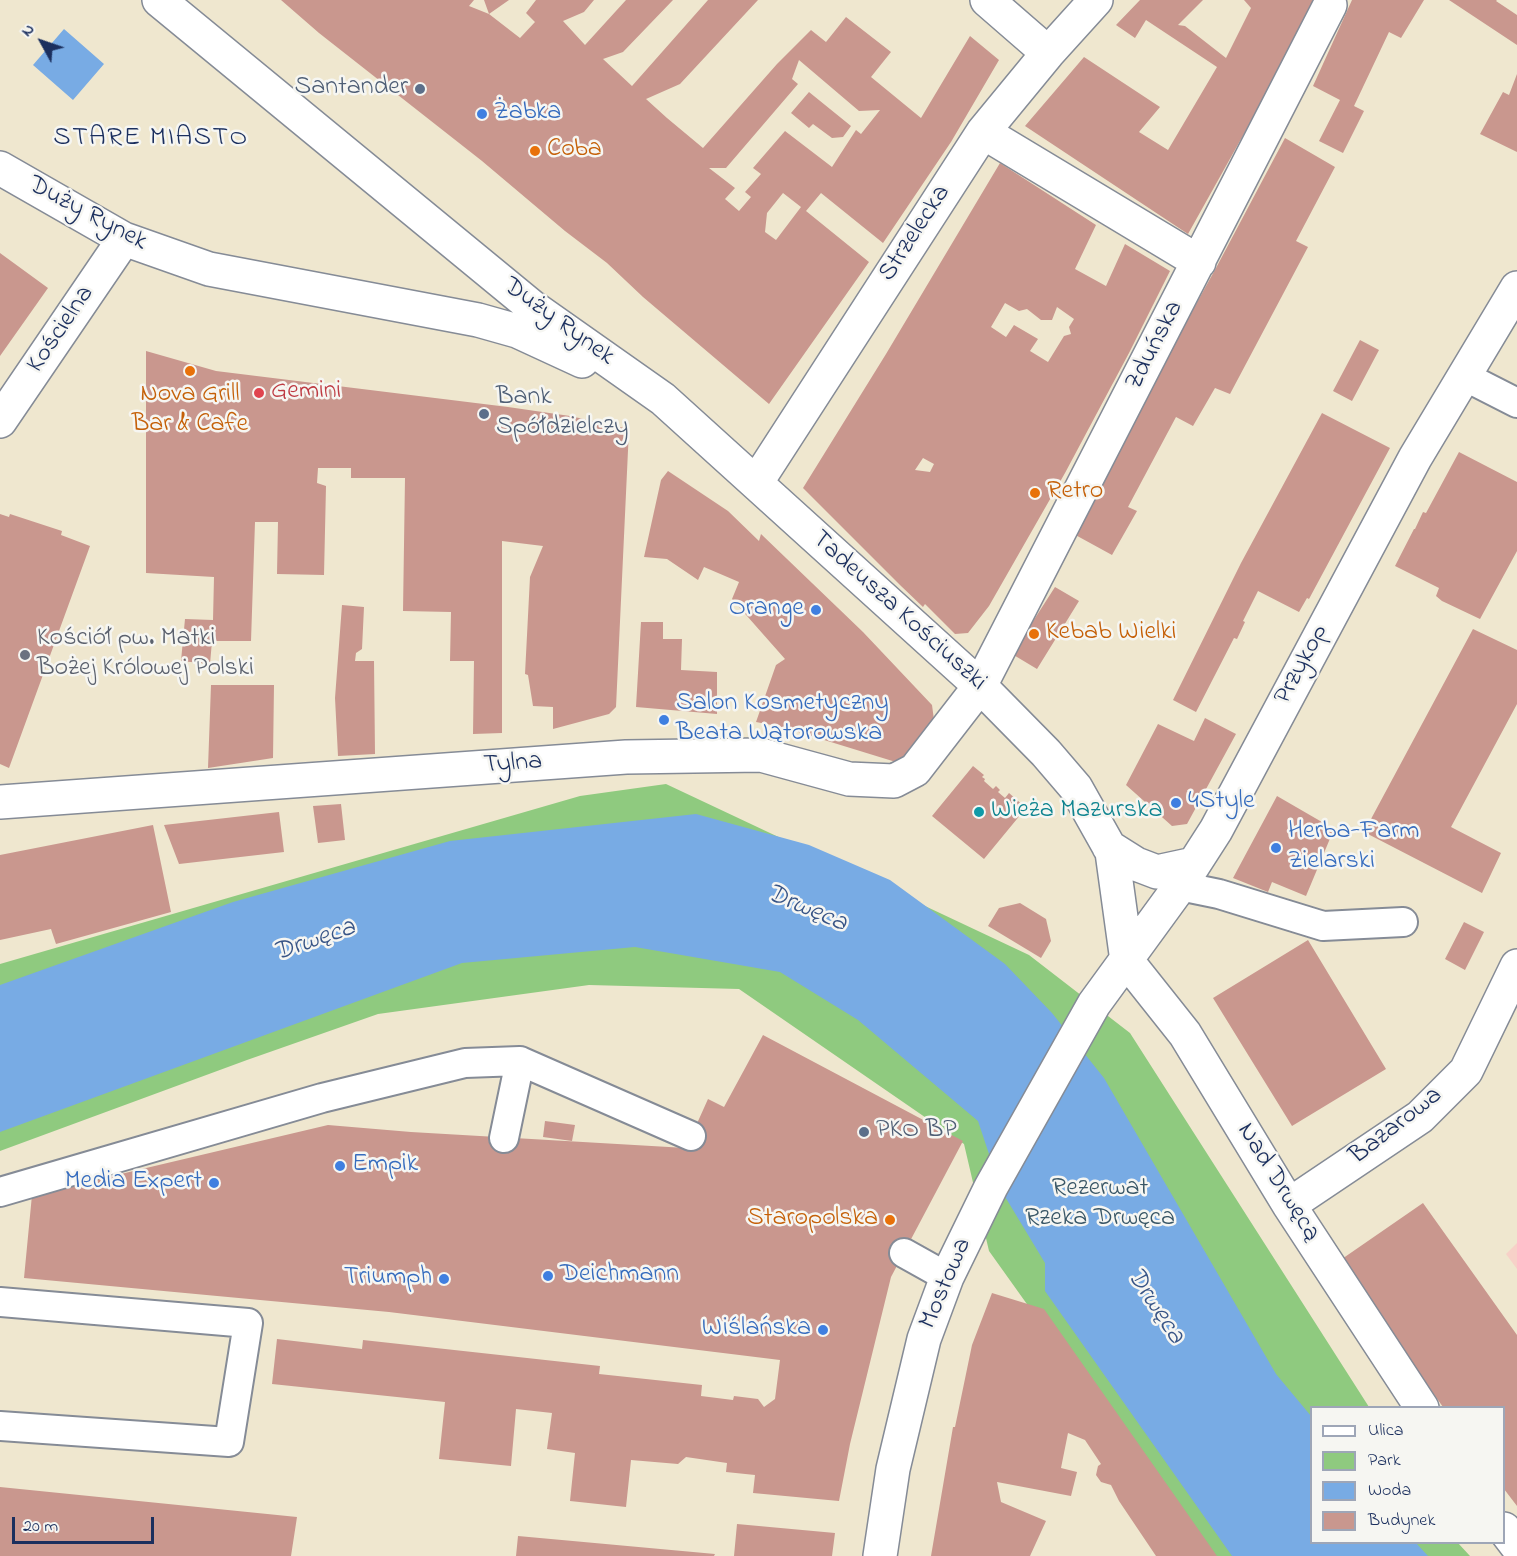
<!DOCTYPE html>
<html>
<head>
<meta charset="utf-8">
<style>
  body { margin:0 }
  #map { position:relative; width:1517px; height:1556px; overflow:hidden; background:#efe7cf; font-family:"Indie Flower",sans-serif }
  canvas { display:block }
  .legend { position:absolute; left:1310px; top:1406px; width:195px; height:138px; box-sizing:border-box; background:#f6f6f2; border:2px solid #9ea6b7; margin:0; padding:8px 10px; list-style:none; font-size:18px; color:#1b2f5e }
  .legend li { display:flex; align-items:center; gap:12px; height:30px }
  .legend b { width:30px; border:2px solid #9ea6b7 }
  .north { position:absolute; left:12px; top:12px; width:60px; height:60px; -webkit-text-stroke:4px #f6f6f2; paint-order:stroke; rotate:310deg; font-size:16px; font-weight:700; line-height:24px; text-align:center; color:#1b2f5e }
  .north::after { content:''; display:block; margin:auto; width:21px; height:27px; background:#1b2f5e; clip-path:polygon(50% 0,100% 100%,50% 72%,0 100%) }
  .scale { position:absolute; left:12px; top:1517px; width:142px; height:27px; box-sizing:border-box; border:3px solid #1b2f5e; border-top:0; padding-left:8px; font-size:18px; line-height:21px; white-space:nowrap; color:#1b2f5e; -webkit-text-stroke:4px #f6f6f2; paint-order:stroke }
</style>
</head>
<body>
<div id="map">
<canvas width="1517" height="1556"></canvas>
<ul class="legend">
<li><b style="height:8px;background:#fff"></b>Ulica</li>
<li><b style="height:16px;background:#8fca7f"></b>Park</li>
<li><b style="height:16px;background:#78abe4"></b>Woda</li>
<li><b style="height:16px;background:#c9978e"></b>Budynek</li>
</ul>
<div class="north">N</div>
<div class="scale">20 m</div>
</div>
<script>
const c = document.querySelector('canvas').getContext('2d');
c.lineJoin = 'round';
function fillPath(path, color) { c.fillStyle = color; c.fill(path, 'evenodd'); }
function strokePath(path, color, width, dash) { c.strokeStyle = color; c.lineWidth = width; c.lineCap = dash ? 'butt' : 'round'; c.setLineDash(dash || []); c.stroke(path); }
function write(font, color, halo, rows, align = 'center') {
  c.font = font + ' "Indie Flower",sans-serif'; c.lineWidth = 5; c.setLineDash([]); c.textBaseline = 'middle'; c.strokeStyle = halo; c.fillStyle = color; for (const [text, x, y, turn = 0] of rows) {
    c.save(); c.translate(x, y); c.rotate((+turn || 0) * Math.PI / 180); c.textAlign = isNaN(turn) ? turn : align; if (halo) c.strokeText(text, 0, 0); c.fillText(text, 0, 0); c.restore();
  }
}
fillPath(new Path2D(`
  M1517 1243V1269L1506 1254Z`), '#f7d1c8');
fillPath(new Path2D(`
  M666 784 1029 955 1130 1033 1369 1407 1312 1408V1542L1458 1543 1470 1556H1207L989 1251 964 1144 739 989 589 985 378 1014 247 1060 0 1151V964L580 796Z`), '#8fca7f');
fillPath(new Path2D(`
  M64 29 104 64 73 100 33 65Z
  M696 814 809 845 890 880 1005 964 1052 1013 1104 1078 1276 1374 1311 1416 1312 1542 1416 1543 1428 1556H1232L1045 1291V1263L1001 1190 978 1121 858 1020 780 972 635 947 462 963 0 1132V985L233 902 450 841Z`), '#78abe4');
fillPath(new Path2D(`
  M281 0H474L469 6 489 14 484 0H509L489 14 520 38 535 22 526 13 536 0H594L584 12 563 21 585 45 626 0H673L623 52 603 59 632 86 708 0H758L680 84 646 99 667 118 703 148 777 64 811 30 826 42 846 17 891 52 871 77 921 118 970 36 999 60 951 142 883 243 821 193 806 211 869 262 769 404 643 297 607 263 565 231 482 161 319 33ZM799 60 859 111 880 110 861 134 856 130 832 167 785 131 753 168 761 174 745 192 751 197 739 211 725 199 735 188 709 168H726L798 84 792 79ZM783 193 801 207 776 240 765 232 767 213Z
  M1140 0H1203L1178 25 1185 26 1226 58 1251 8 1244 0H1312L1317 3 1188 234 1025 126 1084 57 1160 107 1139 132 1168 150 1217 67 1146 20 1135 38 1116 25Z
  M1352 0H1424L1401 38 1389 32 1354 106 1364 111 1343 153 1319 141 1340 100 1313 86Z
  M1449 0H1497L1496 1 1517 15V45Z
  M1517 74V152L1480 134 1503 92 1509 95Z
  M809 92 851 126 843 137 832 138 813 124 809 128 791 113Z
  M1285 138 1335 167 1296 241 1308 247 1230 394 1215 388 1193 426 1176 417 1128 507 1137 511 1112 555 1070 532 1216 268Z
  M1000 163 1096 225 1075 269 1106 286 1125 244 1170 271 1129 353 1065 473 989 606 968 633 955 634 925 604 923 607 901 586 803 488 886 354ZM1005 303 1019 311 1027 309 1041 320H1052L1057 307 1074 319 1069 327 1071 334 1064 336 1048 362 1030 351 1038 339 1014 325 1006 337 991 327ZM923 458 934 464 930 472 915 470Z
  M0 253 48 288 0 356Z
  M1360 340 1379 350 1352 401 1333 391Z
  M146 351 216 371 508 407 570 416 629 429 616 707 609 714 553 729V707L533 706 528 675 525 674 530 577 543 546 502 541V733L473 734 474 661H450L451 612 403 611 405 478H351V468H318L317 483 326 486 324 575 277 574 278 522H255L251 641H212L210 664 181 661 185 619 213 620 214 577 146 573Z
  M1322 413 1390 448 1309 599 1307 598 1299 612 1258 591 1243 621 1245 622 1237 639 1234 638 1196 712 1173 700 1241 563Z
  M1459 452 1517 482V551L1480 619 1442 601 1436 596 1439 588 1395 566 1414 529H1415L1423 512 1426 513Z
  M668 471 728 511 759 541 761 534 863 632 932 705 934 720 899 763 782 727 756 722 776 665 785 659 732 599 739 582 704 567 698 580 667 559 644 557 661 480Z
  M0 514 9 517 10 514 62 531 61 535 90 546 9 768 0 764Z
  M1055 587 1079 601 1037 669 1012 654Z
  M342 605 364 607 362 649 356 653 355 661H374L375 754 338 756 335 698Z
  M641 622H663V639H682L681 670 717 672V714L636 707Z
  M1473 629 1517 650V704L1451 827 1501 853 1482 893 1364 832Z
  M211 685H274L273 758 208 768Z
  M1205 718 1236 734 1187 824 1172 826 1126 785 1158 724 1194 741Z
  M973 766 984 775 982 777 985 779 984 781 993 789 996 786 1000 790 998 792 1005 798 1009 793 1026 808 984 859 932 816Z
  M1277 796 1334 829 1306 896 1272 882 1268 892 1233 878Z
  M341 804 345 840 318 843 313 806Z
  M279 812 284 852 179 864 164 825Z
  M153 825 171 912 56 944 51 929 0 940V855Z
  M1020 903 1046 919 1051 941 1041 958 988 926 999 908Z
  M1464 922 1484 932 1465 970 1445 959Z
  M1308 940 1386 1069 1292 1126 1213 998Z
  M763 1035 963 1141 891 1277 850 1444 839 1501 753 1493 755 1475 726 1472 727 1463 686 1457 678 1464 631 1460 626 1507 570 1501 575 1453 547 1449 552 1413 516 1409 511 1466 439 1459 445 1402 272 1384 277 1339 362 1349 363 1340 600 1366 599 1374 702 1385 701 1396 733 1400 734 1396 758 1399 764 1407 775 1399 780 1360 389 1312 24 1278 32 1195 328 1125 411 1132 686 1148 708 1099 724 1107Z
  M545 1121 575 1125 572 1141 543 1137Z
  M1423 1203 1517 1335V1506L1504 1489V1408L1443 1407 1339 1261Z
  M992 1293 1044 1309 1217 1556H1156L1119 1501 1111 1485 1101 1482 1096 1475 1098 1466 1101 1464 1085 1440 1068 1433 1061 1468 1077 1472 1071 1496 997 1482 1001 1502 1046 1521 1030 1556H931L953 1427H955L972 1345Z
  M0 1487 297 1517 291 1556H0Z
  M737 1524 835 1533 832 1556H734Z
  M518 1536 715 1554 714 1556H516Z`), '#c9978e');
const lane = new Path2D(`
  M1464 376 1517 403
  M1180 886 1219 894 1323 926 1403 922
  M504 1138 520 1061
  M0 1192 322 1098 465 1063 520 1061 691 1136
  M904 1253 947 1277
  M0 1302 248 1323 229 1442 0 1426`);
const street = new Path2D(`
  M159 0 531 306 663 399 980 686 1046 753 1076 788 1112 852 1127 961
  M987 0 1048 53
  M983 132 1199 262
  M0 168 124 239 209 269 478 320 517 331 582 361
  M0 421 124 239
  M756 483 983 132 1048 53 1096 0
  M0 802 626 757 761 755 849 779 894 781 915 770 980 686 1330 5
  M1109 847 1136 864 1157 872 1194 864
  M1127 961 1185 1034 1289 1205 1422 1408
  M1289 1205 1420 1117 1466 1071 1517 966
  M1504 1529 1517 1546
  M880 1556 893 1469 924 1339 947 1277 991 1187 1094 1004 1180 886 1216 830 1415 458 1517 288`);
strokePath(lane, '#858b96', 32);
strokePath(street, '#858b96', 36);
strokePath(lane, '#fff', 28);
strokePath(street, '#fff', 33);
for (const [x, y, r, color] of [
  [420,89,6,"#5c6f8a"],
  [482,114,6,"#3f7fe0"],
  [535,151,6,"#e8710a"],
  [190,371,6,"#e8710a"],
  [259,393,6,"#e0444e"],
  [484,414,6,"#5c6f8a"],
  [1035,493,6,"#e8710a"],
  [816,610,6,"#3f7fe0"],
  [1034,634,6,"#e8710a"],
  [25,655,6,"#6b7280"],
  [664,720,6,"#3f7fe0"],
  [1176,803,6,"#3f7fe0"],
  [979,812,6,"#0f9aa8"],
  [1276,848,6,"#3f7fe0"],
  [864,1132,6,"#5c6f8a"],
  [340,1166,6,"#3f7fe0"],
  [214,1183,6,"#3f7fe0"],
  [890,1220,6,"#e8710a"],
  [548,1276,6,"#3f7fe0"],
  [444,1279,6,"#3f7fe0"],
  [823,1330,6,"#3f7fe0"]
]) { const dot = new Path2D(); dot.arc(x, y, r, 0, 2 * Math.PI); c.fillStyle = color; c.fill(dot); strokePath(dot, '#f6f6f2', 2); }
write('26px', '#4e5e75', '#f6f6f2', [
  ["Santander",408,89,"right"],
  ["Bank",496,399],
  ["Spółdzielczy",496,429],
  ["PKO BP",876,1132]
], 'left');
write('26px', '#366cbe', '#f6f6f2', [
  ["Żabka",494,114],
  ["Orange",804,610,"right"],
  ["Salon Kosmetyczny",676,705],
  ["Beata Wątorowska",676,735],
  ["4Style",1188,803],
  ["Herba-Farm",1288,833],
  ["Zielarski",1288,863],
  ["Empik",352,1166],
  ["Media Expert",202,1183,"right"],
  ["Deichmann",560,1276],
  ["Triumph",432,1279,"right"],
  ["Wiślańska",811,1330,"right"]
], 'left');
write('26px', '#c56008', '#f6f6f2', [
  ["Coba",547,151],
  ["Nova Grill",190,396,"center"],
  ["Bar & Cafe",190,426,"center"],
  ["Retro",1047,493],
  ["Kebab Wielki",1046,634],
  ["Staropolska",878,1220,"right"]
], 'left');
write('26px', '#1b2f5e', '#f6f6f2', [
  ["Duży Rynek",87,215,28],
  ["Strzelecka",916,234,-57],
  ["Duży Rynek",558,323,36],
  ["Kościelna",62,330,-56],
  ["Zduńska",1156,346,-63],
  ["Tadeusza Kościuszki",898,612,42],
  ["Przykop",1303,665,-62],
  ["Tylna",513,765,-4],
  ["Bazarowa",1397,1127,-38],
  ["Nad Drwęcą",1277,1183,58],
  ["Mostowa",947,1284,-67]
]);
write('26px', '#be3a42', '#f6f6f2', [
  ["Gemini",271,393]
], 'left');
write('26px', '#5b616d', '#f6f6f2', [
  ["Kościół pw. Matki",37,640],
  ["Bożej Królowej Polski",37,670]
], 'left');
write('26px', '#0d838f', '#f6f6f2', [
  ["Wieża Mazurska",991,812]
], 'left');
write('26px', '#385666', '#f6f6f2', [
  ["Rezerwat",1100,1190],
  ["Rzeka Drwęca",1100,1220]
]);
c.letterSpacing = '1.5px';
write('27px', '#1b2f5e', '#f6f6f2', [
  ["STARE MIASTO",151,140]
]);
c.letterSpacing = '0px';
write('italic 27px', '#375486', '#f6f6f2', [
  ["Drwęca",806,910,23],
  ["Drwęca",315,942,-19],
  ["Drwęca",1154,1307,57]
]);
</script>
</body>
</html>
